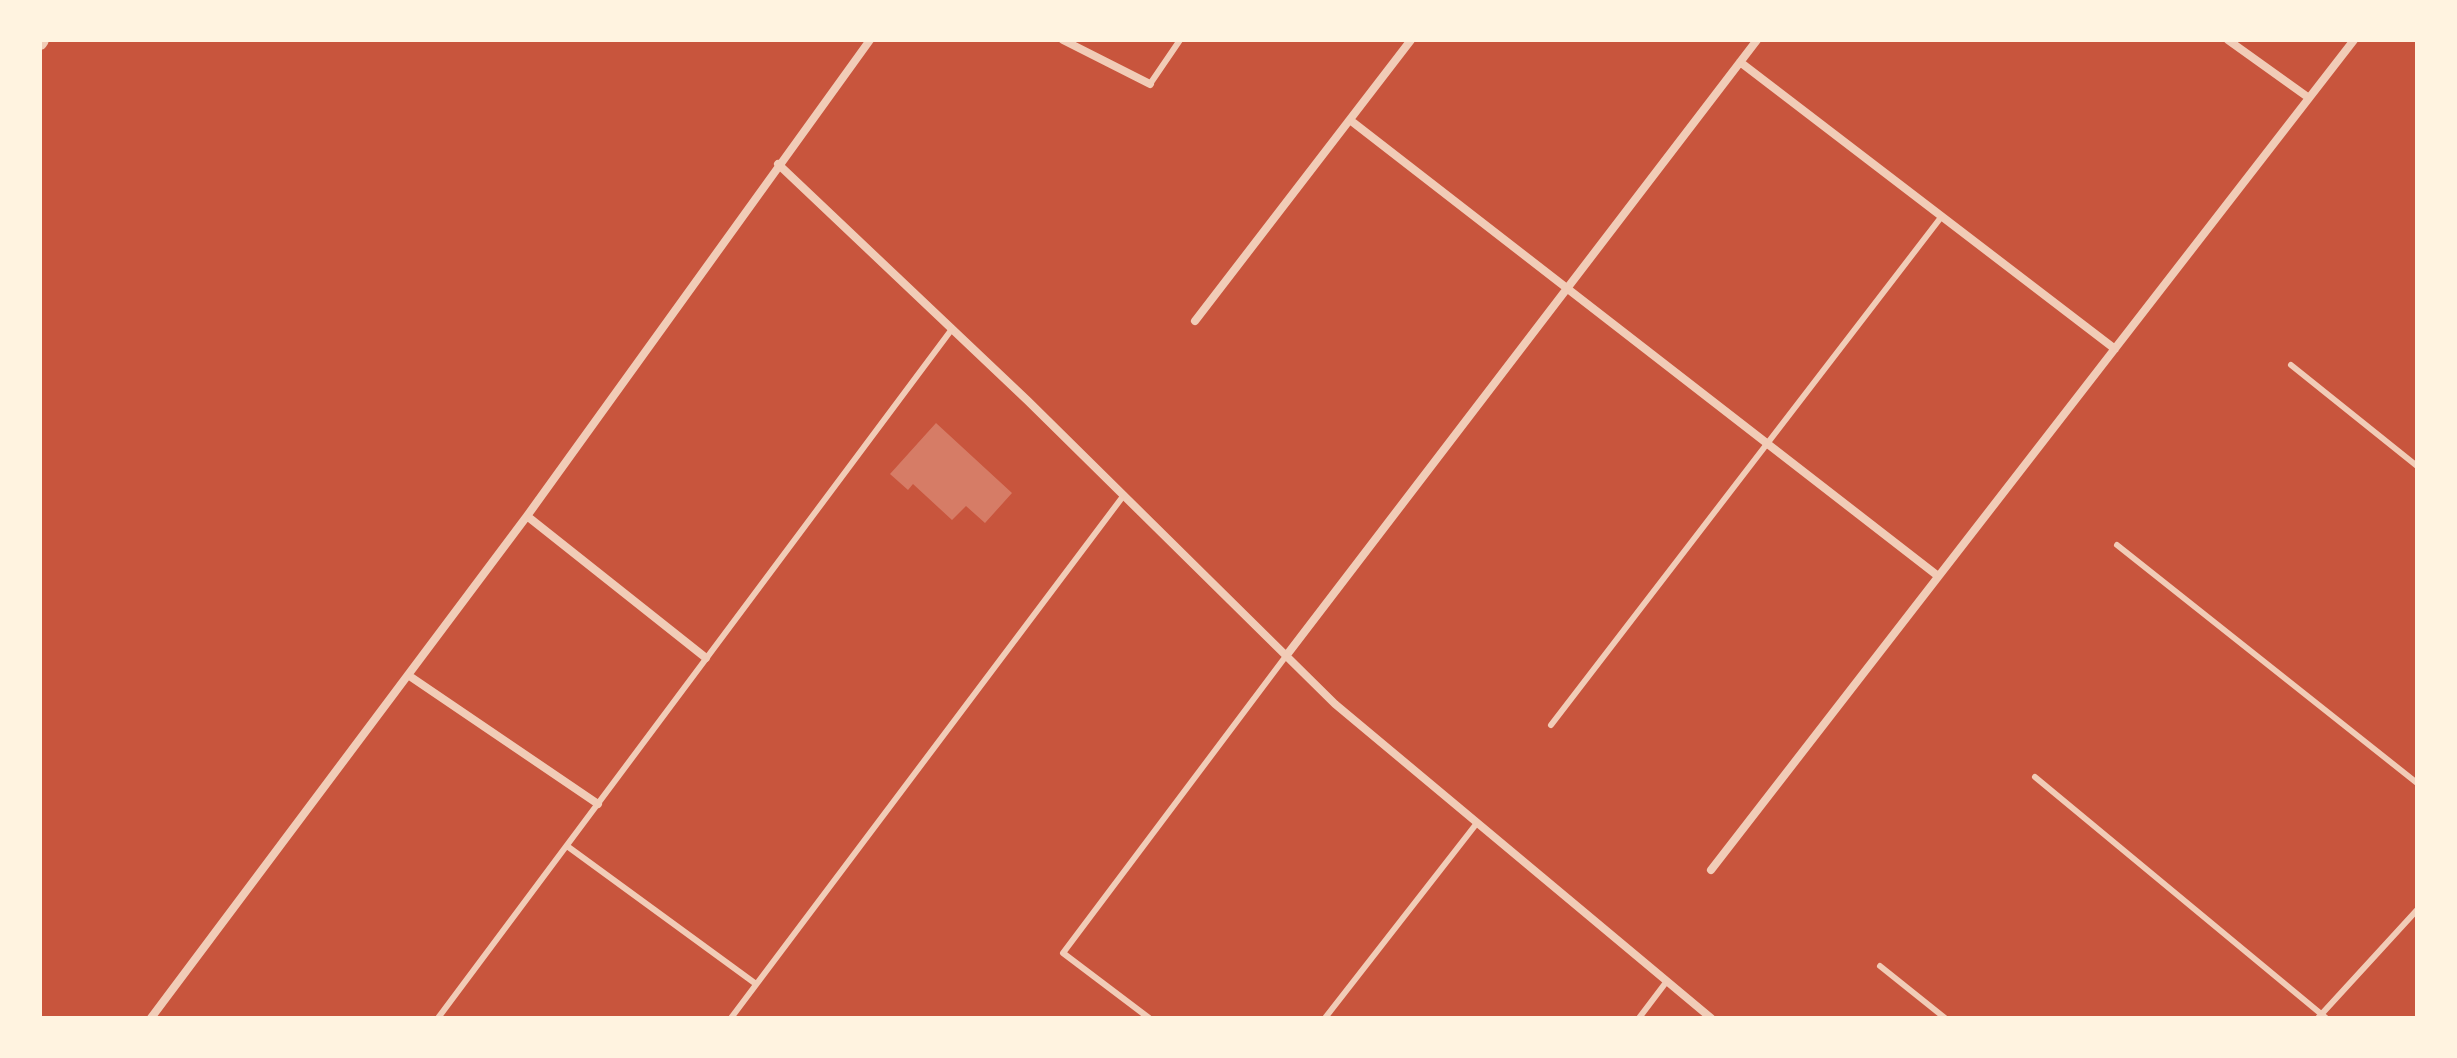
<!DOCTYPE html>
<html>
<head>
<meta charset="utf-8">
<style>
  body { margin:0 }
  #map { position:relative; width:2457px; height:1058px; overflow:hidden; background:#c8553d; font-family:"Titillium Web",sans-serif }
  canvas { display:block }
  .frame { position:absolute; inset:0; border:42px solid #fff3e0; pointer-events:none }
</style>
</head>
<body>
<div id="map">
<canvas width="2457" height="1058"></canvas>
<div class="frame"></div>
</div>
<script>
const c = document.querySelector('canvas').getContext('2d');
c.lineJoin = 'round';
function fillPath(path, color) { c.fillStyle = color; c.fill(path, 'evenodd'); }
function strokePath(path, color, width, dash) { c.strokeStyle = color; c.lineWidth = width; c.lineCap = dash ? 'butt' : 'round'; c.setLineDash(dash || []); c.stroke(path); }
fillPath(new Path2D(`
  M936 423 1012 493 985 523 966 506 952 520 913 484 908 490 890 474Z`), '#d67c66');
strokePath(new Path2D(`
  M1150 84 1180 40
  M2291 365 2417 466
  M2117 545 2417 783
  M1551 725 1942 216
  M2035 777 2326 1018
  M567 846 756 984
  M1880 966 1945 1018
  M438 1018 952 329
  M731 1018 1124 495
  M1149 1018 1063 953 1286 656
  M1325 1018 1477 823
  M1639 1018 1667 981
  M2318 1018 2417 910`), '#f1ccb7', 6);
strokePath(new Path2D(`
  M1063 40 1150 84
  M2228 40 2309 98
  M1740 62 2115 349
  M1350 120 1938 576
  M778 164 1028 401 1335 704 1711 1018
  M1195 321 1411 40
  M527 516 706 658
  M1286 656 1757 40
  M408 675 598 804
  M1711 870 2354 40
  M151 1018 527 516 870 40`), '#f1ccb7', 8);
strokePath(new Path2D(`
  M40 43 42 40`), '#f1ccb7', 14);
</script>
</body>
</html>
